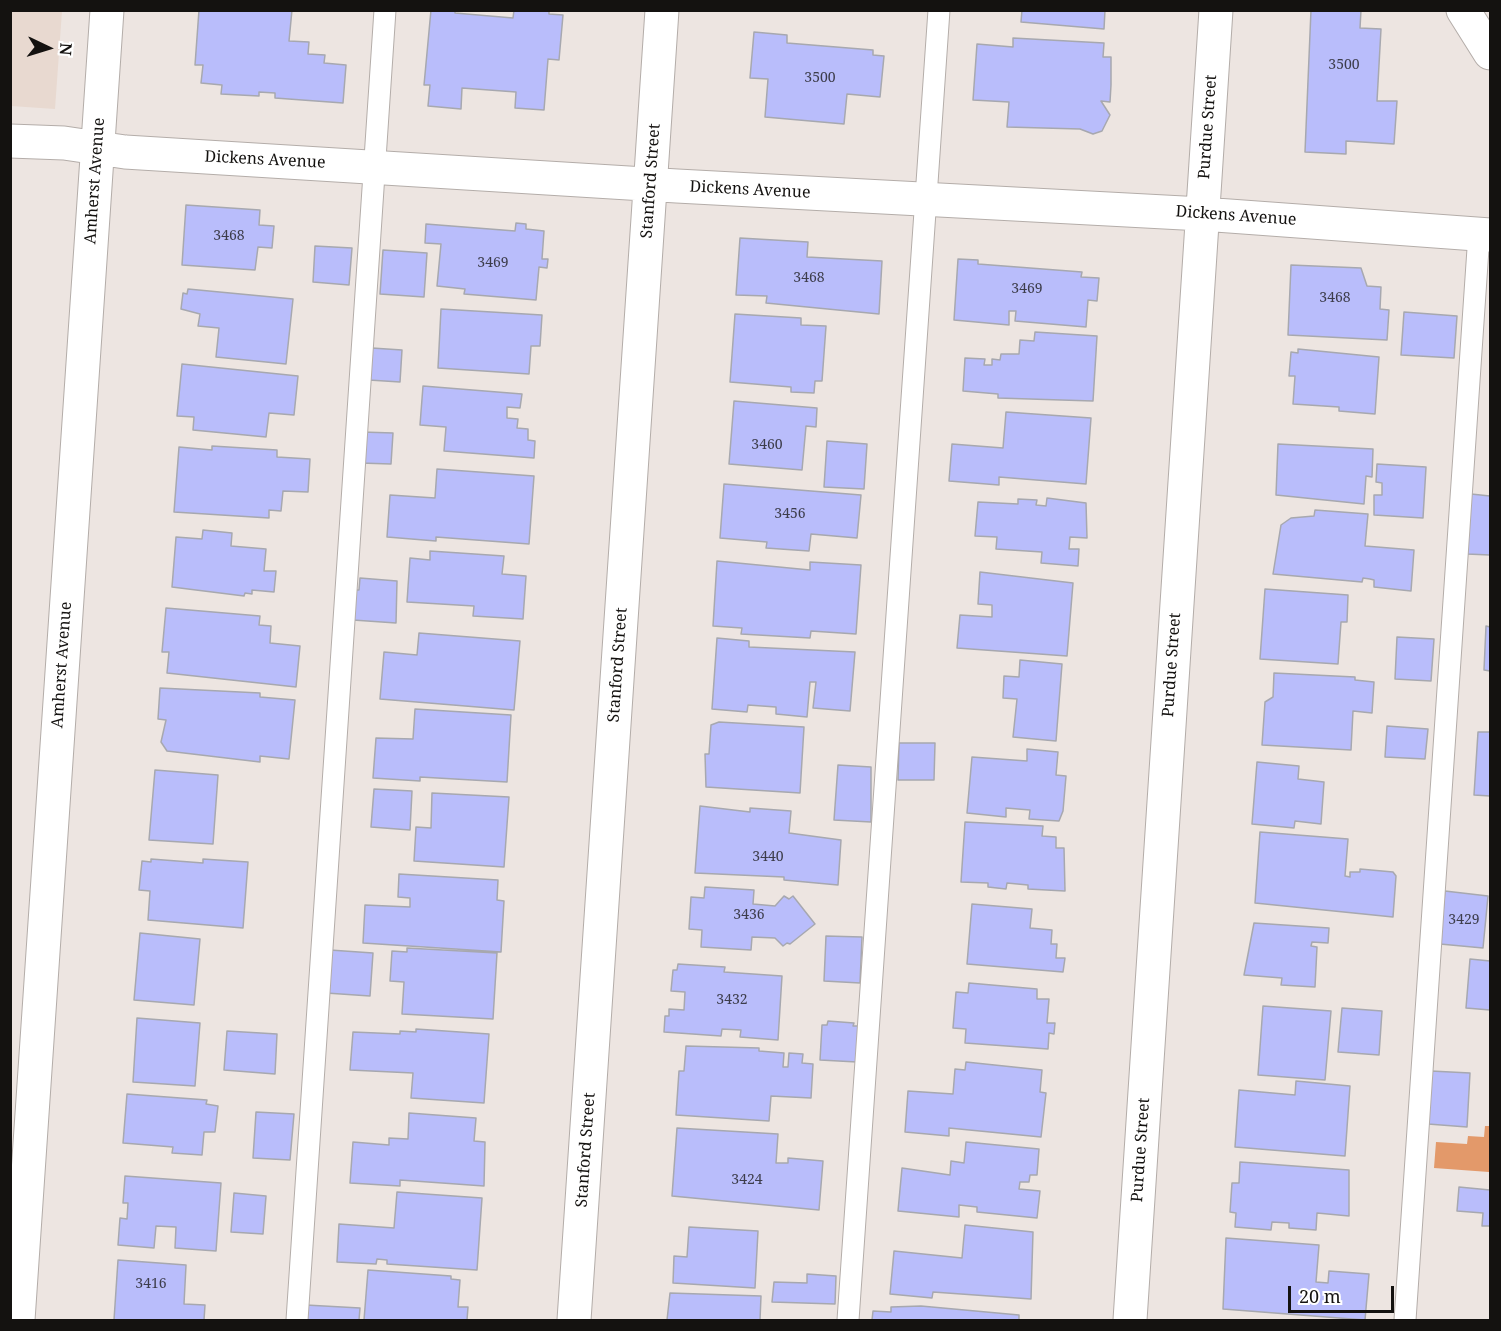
<!DOCTYPE html>
<html>
<head>
<meta charset="utf-8">
<style>
  body { margin:0 }
  #map { position:relative; width:1501px; height:1331px; overflow:hidden; background:#ede5e1; font-family:"Noto Serif",serif }
  canvas { display:block }
  .frame { position:absolute; inset:0; border:12px solid #141210; pointer-events:none }
  .north { position:absolute; left:18px; top:18px; width:60px; height:60px; -webkit-text-stroke:4px #fff; paint-order:stroke; rotate:94deg; font-size:16px; font-weight:700; line-height:24px; text-align:center; color:#141210 }
  .north::after { content:''; display:block; margin:auto; width:21px; height:27px; background:#141210; clip-path:polygon(50% 0,100% 100%,50% 72%,0 100%) }
  .scale { position:absolute; left:1288px; top:1286px; width:106px; height:27px; box-sizing:border-box; border:3px solid #141210; border-top:0; padding-left:8px; font-size:18px; line-height:21px; white-space:nowrap; color:#141210; -webkit-text-stroke:4px #fff; paint-order:stroke }
</style>
</head>
<body>
<div id="map">
<canvas width="1501" height="1331"></canvas>
<div class="frame"></div>
<div class="north">N</div>
<div class="scale">20 m</div>
</div>
<script>
const c = document.querySelector('canvas').getContext('2d');
c.lineJoin = 'round';
function fillPath(path, color) { c.fillStyle = color; c.fill(path, 'evenodd'); }
function strokePath(path, color, width, dash) { c.strokeStyle = color; c.lineWidth = width; c.lineCap = dash ? 'butt' : 'round'; c.setLineDash(dash || []); c.stroke(path); }
function write(font, color, halo, rows, align = 'center') {
  c.font = font + ' "Noto Serif",serif'; c.lineWidth = 5; c.setLineDash([]); c.textBaseline = 'middle'; c.strokeStyle = halo; c.fillStyle = color; for (const [text, x, y, turn = 0] of rows) {
    c.save(); c.translate(x, y); c.rotate((+turn || 0) * Math.PI / 180); c.textAlign = isNaN(turn) ? turn : align; if (halo) c.strokeText(text, 0, 0); c.fillText(text, 0, 0); c.restore();
  }
}
fillPath(new Path2D(`
  M10 11H62L55 109 11 106Z`), '#e8d9d0');
fillPath(new Path2D(`
  M1485 1126H1490L1489 1172 1434 1168 1436 1142 1467 1144 1468 1136 1484 1137Z`), '#e3996a');
const building = new Path2D(`
  M199 10H292L289 41 309 42 308 54 325 55 324 63 346 65 343 103 275 98V93L259 92V96L221 94 222 85 201 83 203 65H195Z
  M431 10H455V13L513 18 514 10H549V14L563 15 559 60 548 59 544 110 515 108 516 92 462 88 461 109 428 106 430 85H424Z
  M1022 10H1105L1104 29 1021 22Z
  M1311 10H1361L1360 28 1381 29 1377 101H1397L1394 144 1346 141V154L1305 152Z
  M754 32 787 35V43L873 50V55L884 56 880 97 847 94 844 124 765 117 768 79 750 78Z
  M1013 38 1104 43 1103 57H1111V85L1110 102 1101 101 1110 115 1102 131 1093 134 1080 129 1007 127 1009 102 973 100 977 44 1013 47Z
  M186 205 260 210 259 225 274 226 272 248 258 247 255 270 182 265Z
  M516 223 526 224V229L544 231 542 259H548L547 268 539 267 536 300 464 294 465 289 437 286 441 244 425 243 426 224 515 231Z
  M740 238 808 242 807 257 882 261 879 314 766 303 767 296 736 295Z
  M315 246 352 248 349 285 313 282Z
  M383 250 427 253 424 297 380 294Z
  M958 259 978 260V264L1082 272 1081 277 1099 278 1097 301 1088 300 1086 327 1015 321 1016 311H1009V325L954 320Z
  M1291 265 1361 268 1367 286 1381 287 1380 309 1389 310 1387 340 1288 335Z
  M188 289 293 299 286 364 216 357 219 328 198 326 200 314 181 309 183 293 187 294Z
  M441 309 542 315 540 346H531L529 374 438 368Z
  M1404 312 1457 316 1454 358 1401 355Z
  M735 314 801 318V325L826 326 822 381H815L814 393 791 392V387L730 382Z
  M1035 332 1097 336 1093 401 998 398V394L963 391 965 358 985 359 984 365H992V359L1000 360 1001 354H1019L1020 340 1034 341Z
  M372 348 402 350 400 382 369 380Z
  M1298 349 1379 357 1375 414 1339 411V407L1293 404 1295 376H1289L1291 352 1298 353Z
  M182 364 298 376 294 415 269 413 266 437 193 430 194 417 177 416Z
  M423 386 522 394 520 408 507 407V418L518 419 517 428 528 429V440L535 441 534 458 444 451 446 427 420 425Z
  M734 401 817 408 816 427 806 426 802 470 729 464Z
  M1006 412 1091 418 1086 484 999 477V485L949 481 952 444 1003 448Z
  M362 432 393 433 391 464 360 463Z
  M827 441 867 444 864 489 824 487Z
  M1278 444 1373 449 1372 477 1366 476 1364 504 1276 495Z
  M212 446 277 450V457L310 459 308 492 283 491 281 511 269 510V518L174 512 179 447 212 450Z
  M1377 464 1426 467 1423 518 1374 515V495H1382V483L1376 482Z
  M437 469 534 476 529 544 436 537V541L387 537 390 495 435 498Z
  M724 484 861 495 857 538 811 534 809 551 766 548 767 542 720 538Z
  M1471 494 1490 496V555L1467 554Z
  M1047 498 1086 503 1087 538 1070 537 1069 549H1079L1078 566 1041 563 1042 552 996 549 997 537 975 536 978 502 1018 504V499L1037 500 1036 505 1046 506Z
  M1315 510 1368 514 1365 546 1414 550 1411 591 1374 587V580L1370 579 1363 578 1362 582 1273 574 1281 525 1291 518 1314 516Z
  M203 530 232 533 231 546 266 549 264 571H276L274 592 252 590V594L245 593 244 596 172 587 176 537 202 539Z
  M430 551 504 556 502 574 526 576 523 619 473 616 474 606 407 602 410 558 430 560Z
  M717 561 810 570V562L861 565 856 634 811 631 810 638 741 634 742 628 713 626Z
  M980 572 1073 583 1067 656 957 648 960 615 992 617V605L978 604Z
  M360 578 397 581 396 623 353 620 355 590H359Z
  M1265 589 1348 595 1347 622H1341L1338 664 1260 659Z
  M166 608 260 616 259 625 271 626 270 643 300 646 296 687 167 673 169 652H162Z
  M1486 626 1490 627V671L1484 670Z
  M419 633 520 641 514 710 380 699 384 652 417 655Z
  M1397 637 1434 639 1431 681 1395 679Z
  M717 638 749 641V647L855 652 850 711 813 708 816 682H810L807 717 776 714V707L748 705 747 712 712 709Z
  M1020 660 1062 664 1056 741 1013 737 1017 699 1003 698 1004 676 1019 677Z
  M1274 673 1355 677V680L1374 682 1372 713 1353 711 1351 750 1262 745 1265 702 1273 697Z
  M160 688 260 693V697L295 700 289 759 260 756V762L167 751 161 742 166 720 158 719Z
  M415 709 511 715 507 782 420 777V781L373 778 376 738 413 739Z
  M719 722 804 727 800 793 706 787 705 754H709L711 725Z
  M1387 726 1428 729 1425 759 1385 757Z
  M1478 732H1490V796L1474 795Z
  M899 743H935L934 780H898Z
  M1027 749 1058 752 1056 775 1066 776 1063 811 1059 821 1029 819 1030 810 1006 808V817L967 813 972 757 1027 761Z
  M1257 762 1299 766 1298 779 1324 782 1321 824 1295 821 1294 828 1252 824Z
  M838 765 871 767V822L834 820Z
  M155 770 218 775 213 844 149 840Z
  M374 789 412 791 410 830 371 827Z
  M432 793 509 797 504 867 414 861 416 827 431 828Z
  M700 806 750 812V808L791 811 789 833 841 840 838 885 784 880V877L695 873Z
  M965 822 1043 826 1042 836 1056 837V848H1064L1065 891 1028 889V885L1007 883 1006 889 988 887V883L961 882Z
  M1260 832 1348 839 1345 876 1350 877V872H1360V869L1393 872 1396 876 1393 917 1255 903Z
  M151 859 203 863V859L248 862 243 928 148 920 150 891 139 890 142 861 151 862Z
  M399 874 498 880 497 900 504 901 501 952 363 943 365 905 410 907V898L398 897Z
  M705 887 754 890 753 904 775 906 784 896 789 899 793 896 815 924 790 944 787 943 783 946 775 938 752 937 751 950 701 947 702 930 689 929 691 897 704 898Z
  M1445 891 1488 896 1483 948 1440 944Z
  M972 904 1032 909 1030 928 1052 930 1051 944H1057L1056 958H1065L1063 972 967 964Z
  M1254 923 1329 928 1328 943 1312 942 1311 946 1317 947 1315 987 1281 985 1282 978 1244 975Z
  M140 933 200 939 194 1005 134 1000Z
  M826 936 862 937 860 983 824 981Z
  M407 948 497 953 493 1019 402 1014 404 982 390 981 392 951 407 952Z
  M330 950 373 953 370 996 326 993Z
  M1470 959 1490 961V1010L1466 1008Z
  M678 964 725 967 724 972 782 976 778 1040 740 1037 741 1030 722 1029 721 1036 664 1032 665 1016H669V1009L684 1010 685 992 671 991 673 970H677Z
  M969 983 1037 989V999H1049L1047 1023H1055L1054 1034 1049 1033 1048 1049 965 1043 966 1029 953 1028 956 992 968 993Z
  M1263 1006 1331 1011 1325 1080 1258 1075Z
  M1342 1008 1382 1011 1379 1055 1338 1052Z
  M137 1018 200 1023 195 1086 133 1082Z
  M828 1021 854 1023 853 1026H859L857 1062 820 1060 822 1025H827Z
  M416 1029 489 1034 484 1103 411 1098 413 1073 350 1070 353 1032 400 1034V1031L416 1032Z
  M227 1031 277 1034 275 1074 224 1070Z
  M686 1046 759 1048V1051L784 1053 783 1067H788L789 1053 803 1054 802 1063 813 1064 811 1098 771 1096 769 1121 676 1115 679 1071H684Z
  M966 1062 1042 1070 1040 1092 1046 1093 1041 1137 949 1128V1136L905 1132 908 1091 953 1094 955 1069 965 1070Z
  M1431 1071 1470 1073 1467 1127 1428 1124Z
  M1296 1081 1350 1086 1345 1156 1235 1147 1239 1090 1295 1095Z
  M127 1094 207 1100 206 1104 218 1106 215 1132H204L202 1155 172 1153 173 1147 123 1143Z
  M256 1112 294 1114 290 1160 253 1158Z
  M409 1113 476 1118 474 1141 485 1142 484 1186 400 1180V1186L350 1183 353 1142 389 1145V1138L408 1139Z
  M677 1128 778 1134 776 1163H788V1158L823 1161 819 1210 672 1196Z
  M966 1142 1039 1149 1037 1175H1030L1029 1182H1020L1019 1189 1040 1191 1037 1218 977 1212V1207L959 1205V1217L898 1211 902 1168 950 1175 951 1161 964 1163Z
  M1240 1162 1349 1170V1216L1317 1213 1316 1230 1289 1228V1223L1272 1222 1271 1230 1235 1227 1236 1213 1230 1212 1232 1183H1239Z
  M125 1176 221 1183 216 1251 175 1248 176 1227 156 1226 154 1248 118 1245 120 1218 127 1219 128 1203H123Z
  M1459 1187 1490 1190V1226H1482L1483 1213 1457 1211Z
  M397 1192 482 1198 477 1270 387 1264V1260L377 1259 376 1264 337 1262 339 1224 394 1228Z
  M234 1193 266 1196 263 1234 231 1232Z
  M965 1225 1033 1232 1031 1299 933 1292 932 1298 890 1294 894 1251 962 1258Z
  M689 1227 758 1231 755 1288 673 1283 674 1256 687 1257Z
  M1226 1238 1319 1245 1316 1282 1328 1283 1329 1271 1369 1274 1365 1320 1223 1309Z
  M118 1260 186 1265 184 1304 205 1305 204 1320H114Z
  M368 1270 451 1276V1279L460 1280 458 1307H468L467 1320H364Z
  M807 1274 836 1276 835 1304 772 1302 774 1282 807 1283Z
  M670 1293 761 1296 760 1320H667Z
  M306 1305 360 1308 359 1320H305Z
  M921 1306 1019 1315V1320H872L873 1311 891 1312V1307Z`);
fillPath(building, '#b9bdfb');
strokePath(building, '#a7a8af', 1.5);
const lane = new Path2D(`
  M297 1320 385 10
  M848 1320 939 10
  M1405 1320 1479 234`);
const street = new Path2D(`
  M1463 10 1490 53
  M10 141 64 143 125 152 677 186 1202 214 1490 235
  M18 1320 107 10
  M574 1320 662 10
  M1130 1320 1216 10`);
strokePath(lane, '#b4ada9', 23);
strokePath(street, '#b4ada9', 35);
strokePath(lane, '#fff', 21);
strokePath(street, '#fff', 33);
write('14px', '#3d3d4b', null, [
  ["3500",1344,65],
  ["3500",820,78],
  ["3468",229,236],
  ["3469",493,263],
  ["3468",809,278],
  ["3469",1027,289],
  ["3468",1335,298],
  ["3460",767,445],
  ["3456",790,514],
  ["3440",768,857],
  ["3436",749,915],
  ["3429",1464,920],
  ["3432",732,1000],
  ["3424",747,1180],
  ["3416",151,1284]
]);
write('16px', '#141210', '#fff', [
  ["Purdue Street",1208,127,-86],
  ["Dickens Avenue",265,160,3],
  ["Amherst Avenue",95,181,-86],
  ["Stanford Street",651,181,-86],
  ["Dickens Avenue",750,190,3],
  ["Dickens Avenue",1236,216,4],
  ["Amherst Avenue",62,665,-86],
  ["Stanford Street",618,665,-86],
  ["Purdue Street",1172,665,-86],
  ["Stanford Street",586,1150,-86],
  ["Purdue Street",1141,1150,-86]
]);
</script>
</body>
</html>
